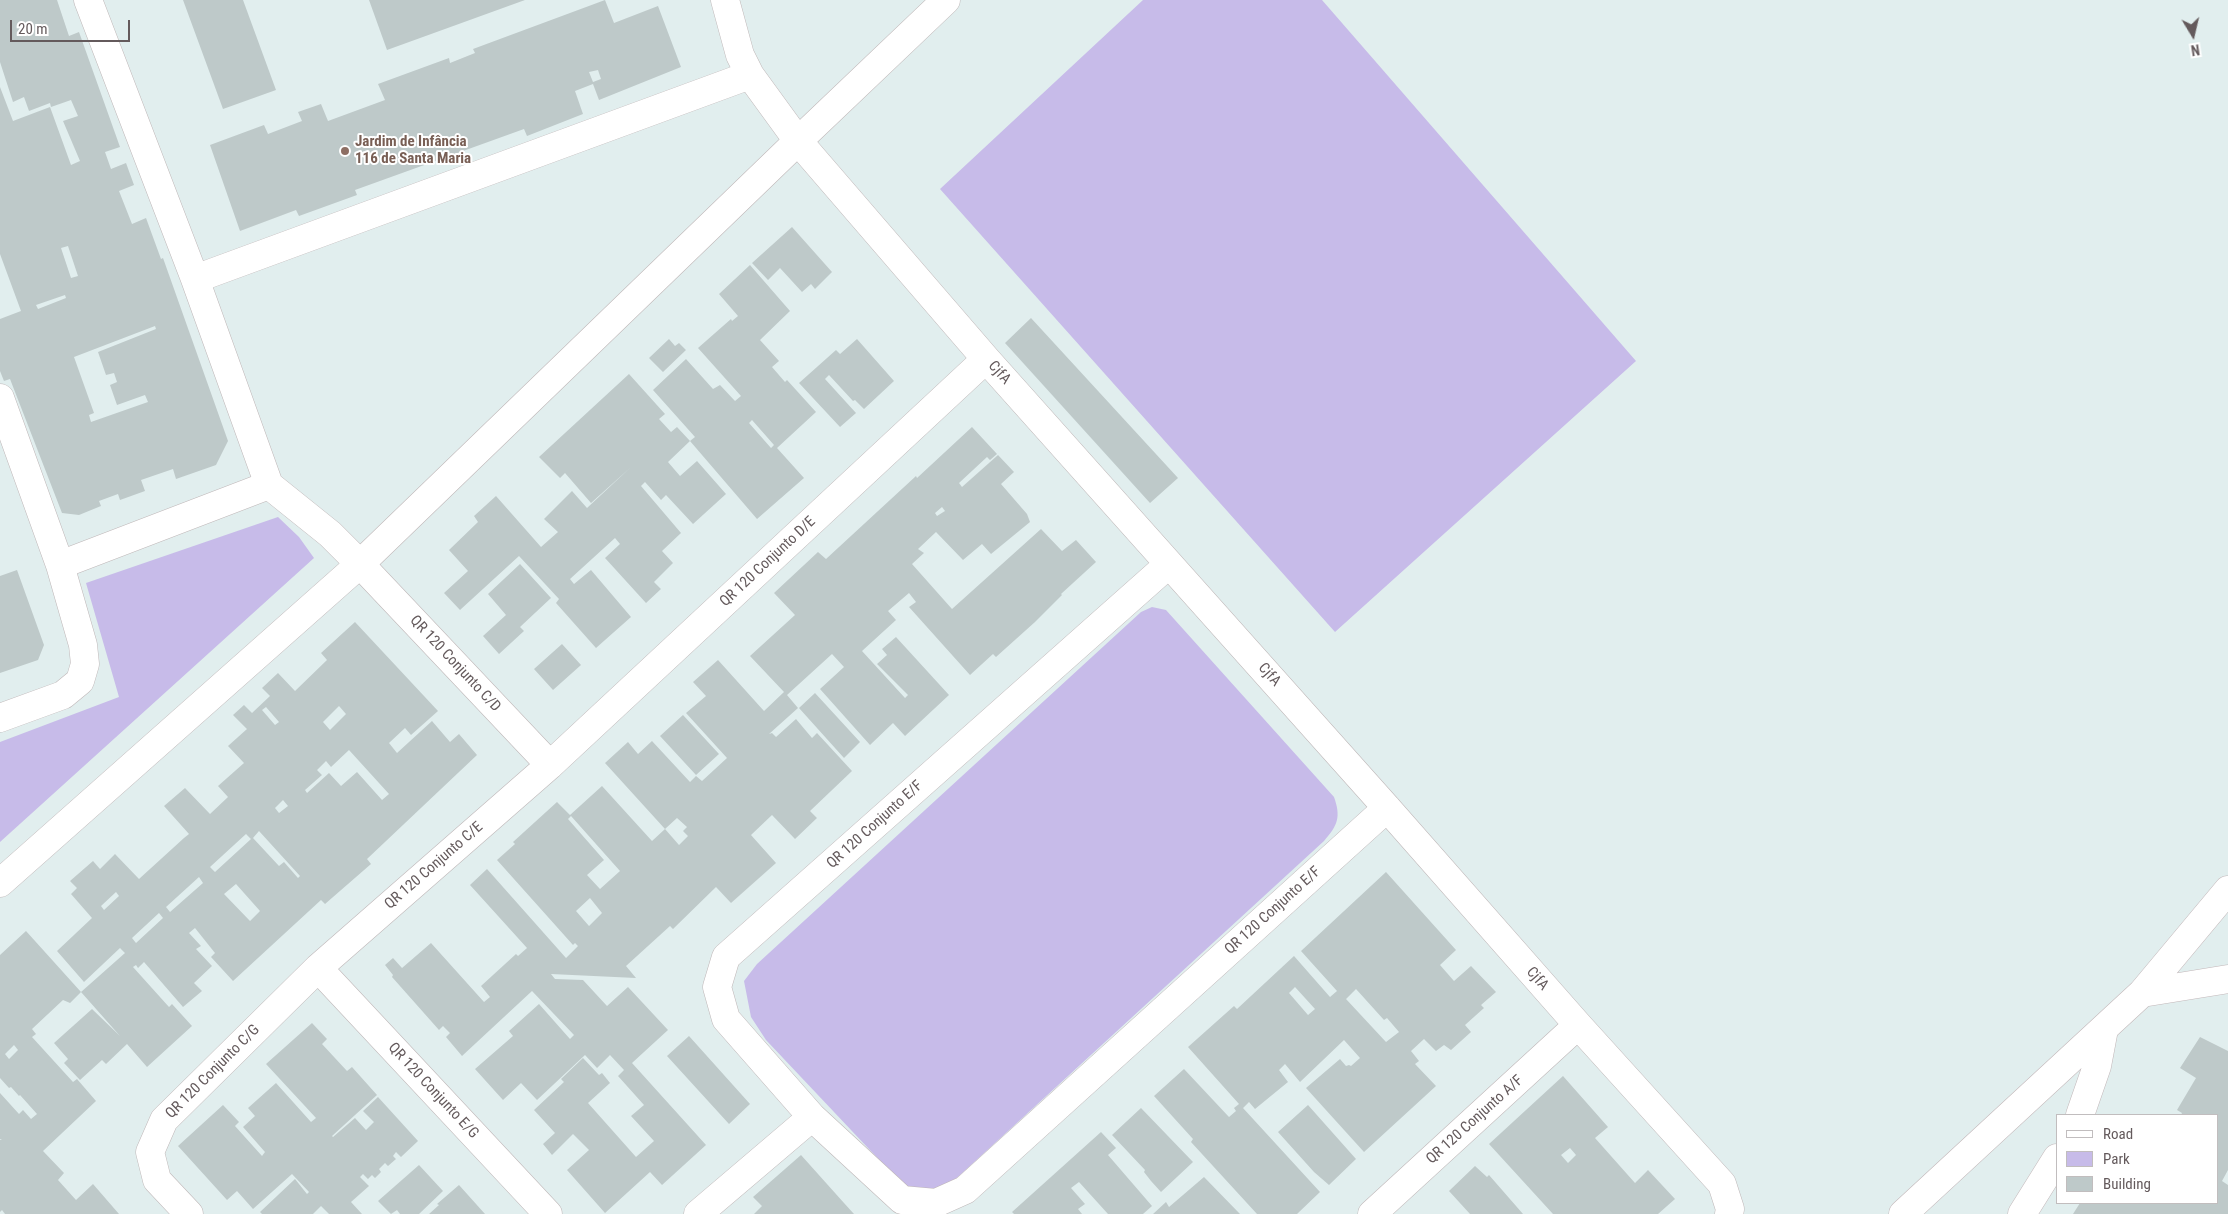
<!DOCTYPE html>
<html>
<head>
<meta charset="utf-8">
<style>
  body { margin:0 }
  #map { position:relative; width:2228px; height:1214px; overflow:hidden; background:#e1eeee; font-family:"Roboto Condensed",sans-serif }
  canvas { display:block }
  .legend { position:absolute; left:2056px; top:1114px; width:162px; height:90px; box-sizing:border-box; background:#fff; border:1px solid #c1bdbe; margin:0; padding:6px 9px; list-style:none; font-size:15px; color:#645a5c }
  .legend li { display:flex; align-items:center; gap:10px; height:25px }
  .legend b { width:25px; border:1px solid #c1bdbe }
  .north { position:absolute; left:2168px; top:10px; width:50px; height:50px; -webkit-text-stroke:4px #fff; paint-order:stroke; rotate:171deg; font-size:14px; font-weight:700; line-height:20px; text-align:center; color:#645a5c }
  .north::after { content:''; display:block; margin:auto; width:18px; height:22px; background:#645a5c; clip-path:polygon(50% 0,100% 100%,50% 72%,0 100%) }
  .scale { position:absolute; left:10px; top:20px; width:120px; height:22px; box-sizing:border-box; border:2px solid #645a5c; border-top:0; padding-left:6px; font-size:15px; line-height:18px; white-space:nowrap; color:#645a5c; -webkit-text-stroke:4px #fff; paint-order:stroke }
</style>
</head>
<body>
<div id="map">
<canvas width="2228" height="1214"></canvas>
<ul class="legend">
<li><b style="height:6px;background:#fff"></b>Road</li>
<li><b style="height:14px;background:#c7bbe9"></b>Park</li>
<li><b style="height:14px;background:#bec9c9"></b>Building</li>
</ul>
<div class="north">N</div>
<div class="scale">20 m</div>
</div>
<script>
const c = document.querySelector('canvas').getContext('2d');
c.lineJoin = 'round';
function fillPath(path, color) { c.fillStyle = color; c.fill(path, 'evenodd'); }
function strokePath(path, color, width, dash) { c.strokeStyle = color; c.lineWidth = width; c.lineCap = dash ? 'butt' : 'round'; c.setLineDash(dash || []); c.stroke(path); }
function write(font, color, halo, rows, align = 'center') {
  c.font = font + ' "Roboto Condensed",sans-serif'; c.lineWidth = 4; c.setLineDash([]); c.textBaseline = 'middle'; c.strokeStyle = halo; c.fillStyle = color; for (const [text, x, y, turn = 0] of rows) {
    c.save(); c.translate(x, y); c.rotate((+turn || 0) * Math.PI / 180); c.textAlign = isNaN(turn) ? turn : align; if (halo) c.strokeText(text, 0, 0); c.fillText(text, 0, 0); c.restore();
  }
}
fillPath(new Path2D(`
  M1143 0H1322L1636 361 1335 632 940 189Z
  M278 517 299 537 314 558 0 842V742L119 697 86 583Z
  M1152 607 1166 610 1334 797C1341 817 1338 825 1324 841L958 1177C935 1195 929 1195 902 1184L766 1040 751 1017 744 981 757 964 1141 612Z`), '#c7bbe9');
fillPath(new Path2D(`
  M0 0H57L69 36 79 32 120 147 105 152 111 169 126 163 134 185 119 191 132 224 146 218 161 259 163 258 228 441 216 465 176 479 173 469 141 480 145 491 120 500 118 494 99 501 101 506 79 515 62 513 10 379 4 381 0 371V319L21 311 0 254V87L13 121 50 107 71 165 80 161 63 121 78 116 71 100 51 107 50 103 29 111 24 97 13 102 0 62ZM68 246 78 276 71 278 61 248ZM65 295 66 298 38 309 36 305ZM155 326 156 329 98 352 106 375 114 373 117 382 110 385 117 405 145 395 148 402 91 422 89 415 94 413 74 357Z
  M183 0H243L276 90 223 109Z
  M369 0H525L387 50Z
  M605 0 614 23 658 6 681 67 599 100 593 84 575 91 583 114 527 136 524 129 355 190 357 195 299 216 296 210 240 231 210 145 264 125 268 134 302 121 298 112 321 104 328 121 385 100 378 84 449 58 450 63 475 53 473 49ZM598 70 601 79 593 82 589 72Z
  M792 227 832 272 815 289 811 284 802 292 780 268 768 280 752 263Z
  M750 265 790 311 760 340 779 361 772 367 785 382 787 380 816 412 777 448 804 478 757 519 690 441 695 437 653 390 686 359 713 389 720 385 735 401 741 396 698 348 731 319 732 321 738 316 719 294ZM752 420 774 445 771 448 749 423Z
  M1031 318 1178 478 1150 503 1005 343Z
  M669 339 675 346 679 343 686 350 663 372 649 358Z
  M857 339 894 381 864 409 855 400 853 401 829 375 825 379 856 413 840 427 799 383 836 350 840 354Z
  M629 374 665 414 659 419 671 432 677 427 690 441 668 462 680 476 697 461 726 494 693 524 666 495 661 500 645 482 641 486 681 533 662 551 673 563 654 582 661 589 646 603 605 558 620 544 615 538 570 579 574 584 591 570 631 617 596 648 556 603 559 599 519 556 460 610 444 593 468 571 449 550 478 522 474 516 496 496 541 547 558 532 544 519 572 491 587 508 631 467 591 503 565 473 560 478 539 457Z
  M972 427 997 454 990 460 987 457 959 483 962 487 998 455 1014 472 1001 484 1027 514 1030 522 991 554 982 544 963 560 936 532 918 549 924 553 912 564 952 609 1041 529 1062 551 1076 540 1096 562 1061 594 1062 595 1035 622 996 657 993 654 970 675 909 607 916 602 909 593 888 611 896 620 862 651 905 698 908 695 877 664 887 655 882 649 896 637 949 695 905 736 893 723 870 745 820 689 844 667 832 654 787 695 798 708 769 734 772 733 776 737 796 719 812 738 817 733 852 771 810 811 817 818 795 839 772 815 751 835 776 863 731 903 716 887 673 929 670 926 626 966 636 978 551 974 555 979 583 980 607 1006 628 987 668 1030 632 1063 706 1145 662 1185 650 1172 605 1213 567 1170 589 1150 573 1134 552 1155 543 1144 555 1133 534 1110 564 1082 561 1079 583 1058 599 1075 602 1073 610 1083 588 1103 636 1157 654 1141 631 1116 644 1105 618 1076 624 1070 610 1055 597 1068 585 1055 537 1100 521 1083 503 1100 475 1069 513 1036 509 1031 539 1004 570 1039 574 1035 532 991 462 1056 446 1037 450 1033 443 1026 439 1030 392 977 393 975 385 965 393 958 402 968 431 943 484 1002 490 997 481 986 516 954 518 956 527 948 470 885 487 869 566 958 578 946 575 943 573 945 497 860 515 844 513 842 557 802 570 815 602 786 652 841 665 829 679 845 688 836 683 831 687 827 677 818 665 829 605 763 628 742 638 754 652 741 690 782 696 776 702 781 727 758 686 713 706 696 693 682 718 660 764 711 784 692 750 656 795 615 774 593 818 552 826 559 916 476 917 478ZM942 507 945 511 937 516 935 513ZM571 816 620 871 600 889 587 875 604 860 568 819ZM590 898 602 913 589 926 576 911Z
  M520 564 551 598 520 627 524 631 499 654 483 636 506 615 488 594Z
  M17 570 44 645 38 660 0 673V576Z
  M355 622 438 711 411 735 405 728 389 743 397 753 432 721 450 742 459 734 477 755 367 859 371 864 325 904 321 900 233 981 211 957 215 953 195 928 189 933 201 946 196 949 212 966 194 983 202 991 183 1007 144 962 138 968 136 965 133 967 169 1007 172 1004 192 1026 147 1067 127 1044 106 1064 102 1060 80 1080 64 1063 68 1059 54 1043 92 1009 120 1036 81 992 125 953 120 948 84 982 57 951 92 918 71 894 77 888 70 881 93 861 100 869 115 854 139 879 184 838 189 834 164 806 185 788 210 814 228 797 218 786 244 763 228 746 247 729 233 715 244 705 252 713 270 696 262 688 278 673 295 691 327 660 321 653ZM339 706 346 714 330 730 323 722ZM266 707 279 722 275 725 262 710ZM349 750 389 794 382 800 357 772 341 786 329 773 307 793 305 790 322 775 317 770 326 761 331 767ZM283 800 288 806 279 813 275 808ZM259 831 300 876 298 878 284 862 279 866 253 838ZM246 834 251 839 215 872 210 867ZM199 877 203 883 170 912 166 907ZM236 884 260 911 250 921 224 894ZM116 892 119 896 104 910 101 906ZM159 913 163 918 136 943 132 938Z
  M562 644 581 665 553 690 534 669Z
  M815 693 860 742 844 758 799 708Z
  M683 715 719 754 696 775 660 736Z
  M1386 872 1456 950 1440 965 1454 981 1471 966 1496 992 1481 1005 1484 1008 1465 1025 1471 1032 1451 1050 1444 1045 1436 1051 1424 1039 1411 1051 1419 1061 1415 1064 1436 1086 1364 1152 1306 1088 1340 1059 1346 1066 1349 1065 1351 1066 1360 1058 1344 1040 1300 1082 1285 1064 1279 1070 1288 1082 1255 1109 1249 1102 1243 1108 1320 1192 1297 1214H1257L1191 1142 1193 1139 1154 1096 1184 1069 1229 1117 1236 1111 1234 1108 1239 1104 1188 1047 1234 1006 1237 1009 1294 956 1330 997 1337 991 1301 951ZM1295 987 1315 1009 1308 1015 1289 993ZM1356 989 1384 1020 1387 1018 1399 1032 1386 1042 1346 999Z
  M26 931 81 992 70 1003 63 1000 32 1029 36 1034 32 1037 73 1082 77 1079 96 1101 43 1151 64 1173 58 1180 76 1200 93 1184 119 1214H5L2 1210 0 1212V1140L2 1139H0V1093L19 1114 23 1110 31 1119 37 1114 20 1095 19 1096 11 1087 9 1088 0 1078V955ZM14 1045 18 1050 9 1059 5 1054Z
  M312 1023 327 1039 322 1044 347 1071 352 1067 377 1095 332 1136 333 1137 355 1118 366 1130 374 1122 363 1111 378 1097 418 1141 401 1157 396 1152 393 1156 396 1159 388 1166 385 1163 379 1169 381 1172 375 1178 372 1175 368 1179 363 1174 360 1177 369 1186 351 1202 362 1214H329L321 1206 313 1214H262L260 1212 295 1179 307 1194 309 1192 292 1174 253 1209 237 1191 227 1200 178 1146 223 1105 239 1122 235 1126 262 1156 265 1152 243 1127 255 1116 248 1108 276 1083 311 1122 316 1118 266 1064Z
  M689 1036 750 1104 729 1124 667 1056Z
  M2200 1037 2228 1051V1170L2222 1181 2228 1185V1214H2073L2080 1203H2217V1115H2181L2182 1113 2177 1110 2196 1078 2180 1068Z
  M1563 1076 1608 1127 1595 1138 1635 1183 1648 1170 1675 1199 1658 1214H1553L1489 1144ZM1570 1148 1576 1155 1568 1163 1561 1155Z
  M1308 1105 1356 1159 1329 1185 1314 1172 1278 1132Z
  M1141 1108 1193 1162 1161 1192 1151 1181 1144 1172 1145 1170 1112 1135Z
  M1101 1132 1116 1148 1108 1155 1152 1206 1143 1214H1108L1079 1182 1071 1188 1085 1204 1078 1209 1082 1214H1014L1012 1212Z
  M801 1155 844 1203 854 1214H754L762 1206 753 1197Z
  M419 1165 443 1191 419 1214H400L397 1210 391 1214 378 1201Z
  M1475 1166 1487 1177 1489 1175 1523 1214H1470L1449 1191Z
  M1204 1177 1240 1214H1153L1166 1202 1169 1207Z
  M459 1185 485 1214H429L439 1205 437 1204Z`), '#bec9c9');
const street = new Path2D(`
  M88 0 195 279 750 75
  M725 0 740 55 750 75 798 141 986 359 1387 808 1578 1025 1722 1184 1730 1209 1729 1214
  M195 279 269 485 330 534 360 564 550 765
  M0 398 60 565 269 485
  M1169 564 726 957 717 987 726 1019 812 1117 902 1200 936 1203 965 1190 1387 808
  M0 718 63 695 80 681 85 664 83 645 60 565
  M0 883 360 564 798 141 946 0
  M318 968 548 1214
  M189 1214 157 1180 150 1152 164 1120 318 968 550 765 986 359
  M698 1214 812 1117
  M1372 1214 1578 1025`);
const secondary = new Path2D(`
  M2142 993 2228 979
  M2080 1115 2097 1066 2104 1029
  M1903 1214 2142 993 2228 890
  M2022 1214 2057 1158`);
strokePath(street, '#bfb7b8', 29);
strokePath(secondary, '#c2b7b9', 29);
strokePath(street, '#fff', 28);
strokePath(secondary, '#fff', 28);
for (const [x, y, r, color] of [
  [345,151,5,"#8d6e63"]
]) { const dot = new Path2D(); dot.arc(x, y, r, 0, 2 * Math.PI); c.fillStyle = color; c.fill(dot); strokePath(dot, '#fff', 2); }
write('bold 15px', '#785e54', '#fff', [
  ["Jardim de Infância",355,142],
  ["116 de Santa Maria",355,159]
], 'left');
write('15px', '#645a5c', '#fff', [
  ["CjfA",999,373,48],
  ["QR 120 Conjunto D/E",768,562,-43],
  ["QR 120 Conjunto C/D",455,664,47],
  ["CjfA",1269,675,48],
  ["QR 120 Conjunto E/F",875,825,-42],
  ["QR 120 Conjunto C/E",434,866,-41],
  ["QR 120 Conjunto E/F",1273,911,-42],
  ["CjfA",1537,979,49],
  ["QR 120 Conjunto C/G",213,1072,-45],
  ["QR 120 Conjunto E/G",433,1091,47],
  ["QR 120 Conjunto A/F",1475,1120,-42]
]);
</script>
</body>
</html>
